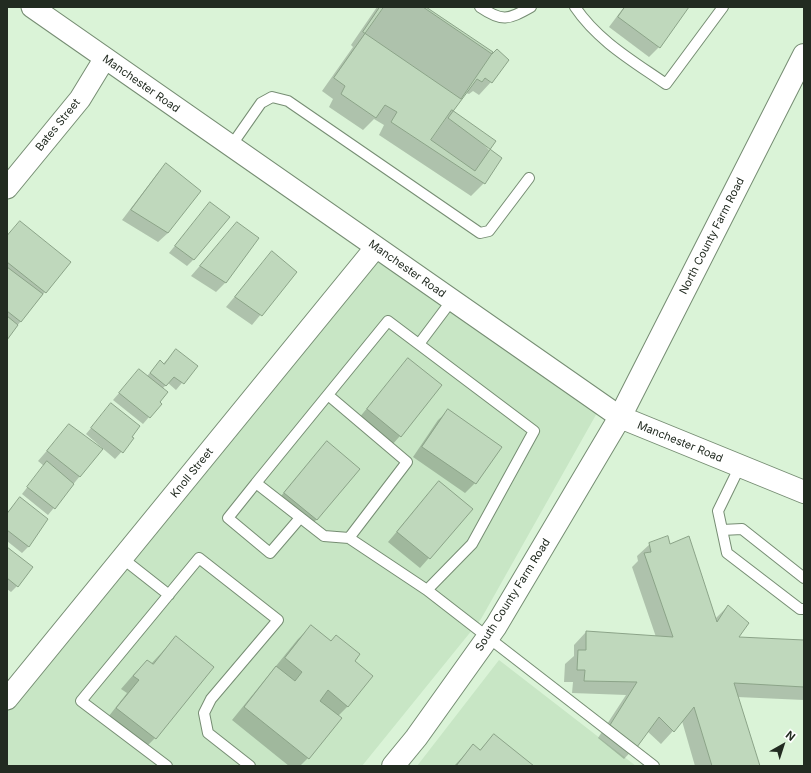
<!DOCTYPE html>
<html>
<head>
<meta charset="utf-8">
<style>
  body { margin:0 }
  #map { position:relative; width:811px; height:773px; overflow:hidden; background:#daf3d7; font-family:Inter,sans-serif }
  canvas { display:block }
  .frame { position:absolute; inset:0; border:8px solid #222b21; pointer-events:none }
  .north { position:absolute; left:763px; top:725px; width:40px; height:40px; -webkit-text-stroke:3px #fff; paint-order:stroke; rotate:39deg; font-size:11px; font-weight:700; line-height:16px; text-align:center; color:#222b21 }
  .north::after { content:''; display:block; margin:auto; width:14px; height:18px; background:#222b21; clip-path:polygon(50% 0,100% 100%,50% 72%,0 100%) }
</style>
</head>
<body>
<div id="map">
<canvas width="811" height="773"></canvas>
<div class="frame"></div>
<div class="north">N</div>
</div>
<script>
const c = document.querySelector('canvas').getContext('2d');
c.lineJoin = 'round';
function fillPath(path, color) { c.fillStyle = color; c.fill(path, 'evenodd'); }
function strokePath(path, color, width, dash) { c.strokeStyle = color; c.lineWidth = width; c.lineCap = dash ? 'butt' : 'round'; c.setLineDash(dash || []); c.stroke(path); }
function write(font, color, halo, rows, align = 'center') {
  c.font = font + ' Inter,sans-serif'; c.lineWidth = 3.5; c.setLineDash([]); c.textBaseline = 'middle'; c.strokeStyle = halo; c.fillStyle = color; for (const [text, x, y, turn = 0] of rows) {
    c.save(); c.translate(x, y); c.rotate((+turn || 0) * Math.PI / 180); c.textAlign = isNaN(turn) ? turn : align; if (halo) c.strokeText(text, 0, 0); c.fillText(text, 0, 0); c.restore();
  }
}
fillPath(new Path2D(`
  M378 258 597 413 481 619 362 766H7V711Z
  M499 660 636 766H417Z`), '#c8e6c5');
fillPath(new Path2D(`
  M377 7H424L493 54 491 82 479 95 473 91 469 94 466 93 453 111 489 150 500 159 484 183 471 196 379 135 384 125 374 119 363 130 329 107 333 99 322 91 353 47 351 45Z
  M624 7H688L659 47 649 57 609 27Z
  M166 164 168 233 158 242 122 220 157 174Z
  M204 210 193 260 187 266 169 253Z
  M20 222 45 292 7 338V236Z
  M237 223 226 282 216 292 191 276Z
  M272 252 296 272 252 325 226 307Z
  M176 350 196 366 176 390 168 383 162 389 158 402 160 404 143 424 113 400 139 370 147 376 160 362 163 364Z
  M408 360 400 436 391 446 358 419Z
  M111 404 133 439 115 459 86 434Z
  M448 411 475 483 465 493 413 457 438 420Z
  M69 425 80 476 48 515 22 494 44 466 38 461Z
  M327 442 317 519 307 529 275 503Z
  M439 482 472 509 420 568 388 542Z
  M20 498 29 546 22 553 7 541V513Z
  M650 544 669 545 715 619 728 606 737 638 804 641V700L737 697 759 766H695L682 721 661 744 647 731 636 746 624 759 598 738 626 695 572 693 573 682H564L565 664 574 656V645L586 632 656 637 632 567 638 561 637 556Z
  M7 549 17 586 11 592 7 589Z
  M311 627 353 661 348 706 338 716 308 758 300 766H289L232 720 298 639Z
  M176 637 155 738 142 751 105 721 127 693 121 689 134 674 147 661 151 664Z
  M494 735 532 766H454L473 746 479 751Z`), '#0003');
const building = new Path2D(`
  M380 7H426L493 52 461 99 363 32Z
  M384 7H423L492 54 497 49 509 60 492 83 485 78 482 82 477 79 448 118 502 158 485 184 391 122 397 112 385 105 376 118 341 94 345 86 334 78Z
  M625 7H689L660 48 618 17Z
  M452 110 496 141 475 171 431 140Z
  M166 163 201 191 168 233 131 210Z
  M210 202 230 217 194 260 175 246Z
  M20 221 71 262 46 293 7 262V236Z
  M237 222 259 238 226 283 200 266Z
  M272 251 297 272 262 316 235 297Z
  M7 267 43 294 21 322 7 311Z
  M7 316 18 325 7 340Z
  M176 349 198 366 184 384 174 377 166 386 150 373 160 360 164 364Z
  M408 358 442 385 401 437 367 409Z
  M139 369 168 392 160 402 162 404 150 418 119 393Z
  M111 403 140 426 132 437 134 438 123 453 91 428Z
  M448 409 502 447 476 484 422 447Z
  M69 424 103 449 80 477 47 451Z
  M327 441 360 469 317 520 284 493Z
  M47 461 74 484 55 509 27 487Z
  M439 481 473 509 430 559 397 532Z
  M20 497 48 519 29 547 7 530V514Z
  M668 536 670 544 689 536 717 622 728 605 749 623 739 637 804 640V687L734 683 760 766H712L694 707 674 732 659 717 637 747 610 725 637 682 584 681 585 670H577L578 650H586V631L673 637 644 553 651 552 649 543Z
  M7 547 33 567 18 587 7 578Z
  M311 625 331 641 336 635 360 654 355 661 373 676 348 707 328 690 320 701 342 718 309 759 244 707 276 666 295 681 302 672 285 658Z
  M176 636 214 667 156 739 116 708 139 680 133 676 147 660 153 664Z
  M494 734 534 766H456L473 744 480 750Z`);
fillPath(building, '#bfd8bc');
strokePath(building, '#8ba388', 1);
const lane = new Path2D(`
  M480 7C502 22 508 20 531 7
  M575 7C598 41 633 61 666 84L723 7
  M231 146 261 103 272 97 288 101 480 233 489 231 529 178
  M419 344 452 300
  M328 395 407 462 349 538
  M740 466 718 511 727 553 800 609H804
  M256 483 228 518 270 553 300 518
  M722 530 742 529 804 578
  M122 558 169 595
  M427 590 472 544 534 431 388 321 256 483 324 536 349 538 427 590 654 766
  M167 766 81 701 199 558 278 620 211 699 204 713 208 733 250 766`);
const street = new Path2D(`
  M32 7 620 417
  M7 188 80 99 105 58
  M7 699 376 247`);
const secondary = new Path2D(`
  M620 417 804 492
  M393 766 416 738 496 626 620 417 804 55`);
strokePath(lane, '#768d73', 12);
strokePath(street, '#768d73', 23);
strokePath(secondary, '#768d73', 24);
strokePath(lane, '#fff', 10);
strokePath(street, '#fff', 21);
strokePath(secondary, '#fff', 22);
write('11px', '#222b21', '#fff', [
  ["Manchester Road",141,84,35],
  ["Bates Street",58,125,-51],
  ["North County Farm Road",712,236,-63],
  ["Manchester Road",407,269,35],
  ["Manchester Road",680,442,22],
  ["Knoll Street",192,473,-51],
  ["South County Farm Road",513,595,-58]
]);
</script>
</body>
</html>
